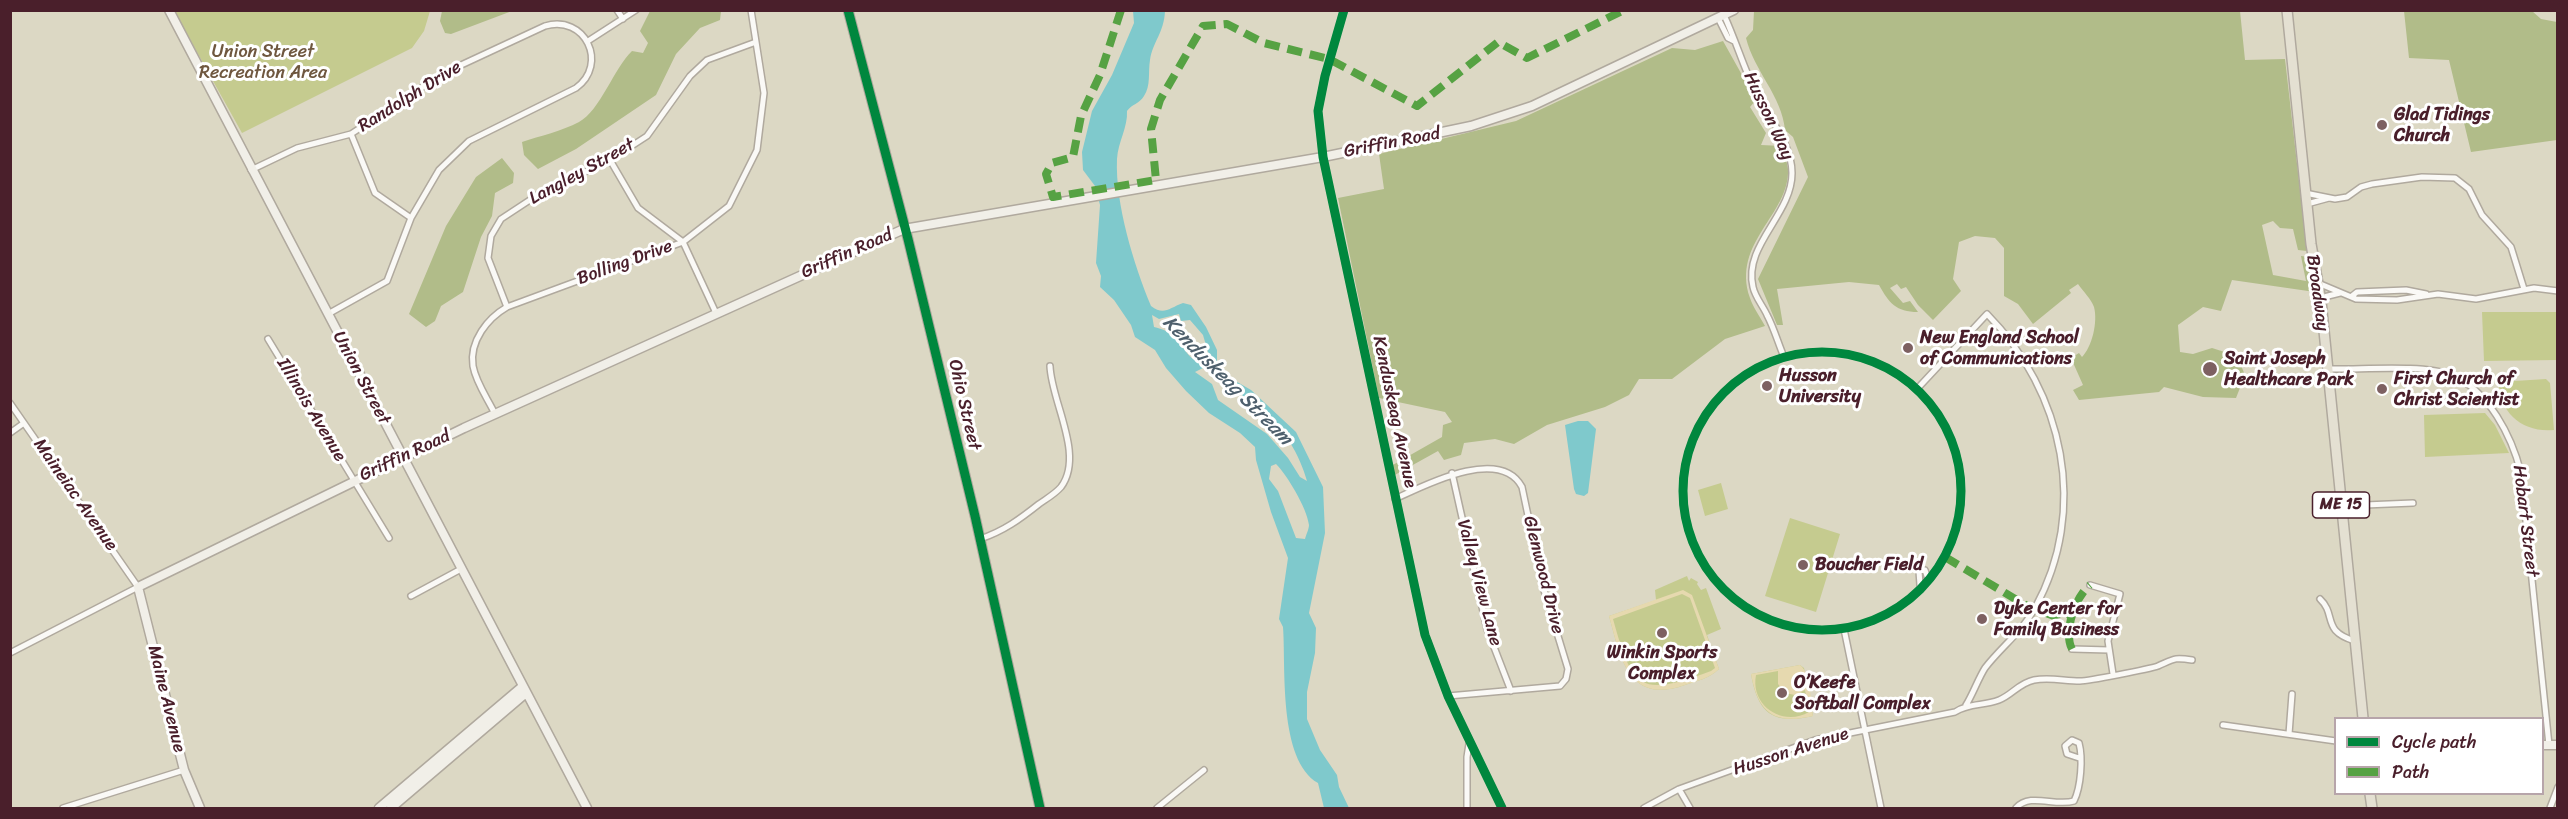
<!DOCTYPE html>
<html>
<head>
<meta charset="utf-8">
<style>
  body { margin:0 }
  #map { position:relative; width:2568px; height:819px; overflow:hidden; background:#dcd8c4; font-family:Sriracha,sans-serif }
  canvas { display:block }
  .frame { position:absolute; inset:0; border:12px solid #4a1f2b; pointer-events:none }
  .legend { position:absolute; left:2334px; top:717px; width:210px; height:78px; box-sizing:border-box; background:#fff; border:2px solid #b7a5aa; margin:0; padding:8px 10px; list-style:none; font-size:18px; color:#4a1f2b }
  .legend li { display:flex; align-items:center; gap:12px; height:30px }
  .legend b { width:30px; border:2px solid #b7a5aa }
</style>
</head>
<body>
<div id="map">
<canvas width="2568" height="819"></canvas>
<div class="frame"></div>
<ul class="legend">
<li><b style="height:8px;background:#00873e"></b>Cycle path</li>
<li><b style="height:8px;background:#56a243"></b>Path</li>
</ul>
</div>
<script>
const c = document.querySelector('canvas').getContext('2d');
c.lineJoin = 'round';
function fillPath(path, color) { c.fillStyle = color; c.fill(path, 'evenodd'); }
function strokePath(path, color, width, dash) { c.strokeStyle = color; c.lineWidth = width; c.lineCap = dash ? 'butt' : 'round'; c.setLineDash(dash || []); c.stroke(path); }
function write(font, color, halo, rows, align = 'center') {
  c.font = font + ' Sriracha,sans-serif'; c.lineWidth = 6; c.setLineDash([]); c.textBaseline = 'middle'; c.strokeStyle = halo; c.fillStyle = color; for (const [text, x, y, turn = 0] of rows) {
    c.save(); c.translate(x, y); c.rotate((+turn || 0) * Math.PI / 180); c.textAlign = isNaN(turn) ? turn : align; if (halo) c.strokeText(text, 0, 0); c.fillText(text, 0, 0); c.restore();
  }
}
fillPath(new Path2D(`
  M174 11H430L424 31 412 48 242 133Z
  M2482 312H2557V360L2484 361Z
  M2546 379 2550 383 2554 430C2523 433 2499 413 2499 382Z
  M2485 413 2495 425 2509 453 2425 457 2424 415Z
  M1721 483 1728 509 1705 516 1698 490Z
  M1790 518 1840 534 1816 612 1765 596Z
  M1687 576 1689 581 1691 578 1698 582 1697 584 1701 590 1706 588 1721 629 1707 635 1719 669C1710 678 1697 681 1685 685 1628 705 1621 659 1609 616L1656 600 1655 590Z
  M1800 665 1804 668 1813 716C1773 725 1758 714 1751 674Z`), '#c5cb8f');
fillPath(new Path2D(`
  M442 11V10L512 11 451 34 445 33 440 21Z
  M650 11H721L720 20 700 28 676 54 656 95 576 149 538 169 524 155 522 142C540 136 562 131 579 122 600 111 614 68 632 51L643 53 648 43 640 31Z
  M1754 11H2240L2245 60 2285 59 2307 251 2298 250 2293 229 2280 228 2273 221 2262 225 2273 275 2306 281 2301 256 2309 257 2315 292 2232 280 2221 311 2203 307 2178 325 2180 352 2193 354 2212 348 2237 356 2245 375 2236 398 2203 397 2164 387 2159 392 2079 400 2073 390 2083 385 2071 358 2079 353 2082 357C2092 347 2098 322 2094 307 2091 299 2083 291 2078 284L2069 290 2071 293 2033 324 2018 304 2004 296V248L1995 238 1975 236 1959 242 1953 279 1961 291 1933 320 1918 305 1906 287 1901 289 1897 284 1890 288 1903 303 1910 301 1918 312C1896 312 1889 303 1879 285L1849 282 1777 289 1783 325H1777L1758 279 1808 177 1793 137 1785 130C1782 96 1754 71 1746 38L1753 30Z
  M2404 11H2532L2541 19 2557 22V140L2471 152 2449 60 2409 58Z
  M1723 41 1756 100 1750 107 1766 133 1761 145 1782 146C1784 154 1787 162 1788 169 1790 215 1731 242 1750 298 1753 307 1760 317 1765 326L1725 339 1672 379H1639L1629 395 1605 407 1547 425 1514 444 1495 439 1464 443 1461 455 1444 460 1438 451 1393 476 1391 466 1442 437 1443 425 1452 422 1445 412 1379 398 1338 198 1384 189 1379 154 1516 121 1672 48 1695 50Z
  M502 158 514 173 513 183 495 193 492 216 481 237 463 292 441 306 435 321 426 327 409 314 446 226 476 177Z`), '#b1bc89');
fillPath(new Path2D(`
  M1683 590 1692 595 1719 669C1710 678 1697 681 1685 685 1628 705 1621 659 1609 616ZM1682 594 1690 598 1715 668 1711 671C1640 697 1633 691 1613 619Z
  M1800 665C1811 673 1811 704 1813 716 1774 725 1758 713 1751 674ZM1778 671V684L1785 693 1795 695 1805 690 1809 712C1783 727 1750 706 1756 675Z`), '#e6d9af');
fillPath(new Path2D(`
  M1133 11H1165C1164 33 1153 41 1150 60 1148 72 1151 86 1144 96 1139 104 1132 104 1127 111 1128 127 1118 142 1117 159 1115 204 1134 265 1151 306 1164 316 1169 308 1183 303L1191 305 1206 327 1217 350V361L1232 379 1251 390 1296 432 1323 487 1325 533 1309 613 1316 628 1315 653 1307 692V719L1320 750 1337 775 1339 787 1349 808H1324L1318 783C1278 760 1286 667 1283 627L1279 619 1288 558 1271 512 1256 460 1255 447 1240 433 1209 413 1186 391 1166 368 1155 350 1135 337 1131 325 1114 300 1100 287 1101 276 1096 263 1100 205 1095 186 1083 170 1082 152 1092 111 1112 75 1134 23ZM1179 314 1181 321 1190 320 1203 335 1210 359C1189 367 1187 349 1176 338 1171 332 1162 329 1154 327L1152 315 1159 319ZM1203 368C1218 369 1220 379 1231 387 1242 396 1253 401 1258 415 1284 424 1300 456 1307 481L1300 477 1288 458 1267 434 1218 400 1212 384 1195 372ZM1276 464C1287 475 1307 508 1309 525 1309 529 1306 535 1305 539L1296 538 1278 491 1269 479 1271 466Z
  M1578 421H1588L1596 429 1588 493 1584 496 1576 494 1574 489 1565 425Z`), '#7fc9cc');
const street = new Path2D(`
  M617 10 623 19
  M1344 10 1325 76 1318 111 1323 157 1425 635 1448 696 1502 808
  M1724 15C1736 41 1744 69 1757 95 1770 119 1792 145 1792 173 1792 215 1743 245 1753 287 1755 297 1763 306 1767 315 1774 328 1778 343 1784 357
  M1718 18 1728 38 1734 41
  M588 41 636 10
  M351 134 375 193 411 218
  M610 160 638 208 683 242 716 313
  M251 170 297 148 351 134 444 73 545 26C585 14 609 64 576 88L469 141 439 170 411 218 387 281 328 314
  M2305 193 2335 199 2347 197 2361 187 2372 184 2422 177 2455 178 2469 189 2482 215 2511 247 2524 289
  M2307 204 2329 198
  M2318 283 2356 299 2397 300 2438 294 2476 299 2534 288 2558 291
  M2352 296 2357 292 2406 290 2426 294
  M2320 298 2340 293
  M507 307 488 258 491 236 501 219 539 194 610 160 647 136 690 76 707 60 756 42
  M268 339 389 538
  M1683 491a139 139 0 1 1 278 0a139 139 0 1 1-278 0Z
  M2328 369C2360 370 2423 364 2451 375 2489 390 2512 437 2521 473L2549 745
  M1917 389 1987 314C2064 392 2089 510 2035 608 2022 632 2001 647 1985 668 1978 679 1973 694 1966 705
  M10 403 138 587 10 653
  M495 414C488 399 476 383 473 366 469 341 488 318 507 307L683 242 729 206 757 150 764 93 751 10
  M10 433 24 423
  M1452 473 1487 629 1511 691
  M1395 499C1425 485 1500 446 1522 487L1543 587 1568 669 1566 679 1560 686 1448 696
  M2341 506 2413 503
  M980 539C1004 531 1020 519 1039 504 1046 499 1055 494 1061 487 1085 455 1051 401 1050 366
  M1920 585 1919 571 1925 570 1928 579
  M2090 585 2120 594 2108 641 2113 674
  M411 596 461 569
  M2320 599C2337 615 2321 631 2355 641
  M1844 629 1881 808
  M2072 649 2109 650
  M2223 725 2336 741
  M2289 734 2292 694
  M1679 789 1690 808
  M63 808 184 770
  M1157 808 1204 770
  M1467 808V757L1469 744
  M1644 808 1679 789 1815 740 1955 712C1969 703 1983 706 1999 700 2012 695 2019 683 2034 680 2050 677 2064 681 2080 681 2089 681 2149 669 2158 666 2174 659 2174 657 2192 660
  M2016 808C2030 792 2055 807 2074 801 2081 787 2083 758 2079 743L2072 740 2065 746 2067 754 2079 758
  M2550 808 2558 787`);
const secondary = new Path2D(`
  M169 10 587 808
  M848 10 908 239 975 516 1040 808
  M2542 745H2558
  M200 808 184 770 138 587 464 428 904 229 1323 157 1471 126 1532 106 1734 10
  M379 808 523 686
  M391 808 526 693`);
const primary = new Path2D(`
  M2287 10 2311 244 2321 301 2363 718
  M2370 794 2372 808`);
strokePath(street, '#b0a99e', 8);
strokePath(secondary, '#b0a99e', 11);
strokePath(primary, '#b0a99e', 12);
strokePath(street, '#faf9f6', 5);
strokePath(secondary, '#f1efe8', 8);
strokePath(primary, '#e4e0d2', 9);
strokePath(new Path2D(`
  M1121 10 1100 75 1081 116 1073 157 1052 163 1046 174 1053 197 1156 180 1151 129 1160 100 1203 26 1227 24 1264 43 1329 59 1417 106 1498 42 1527 58 1624 10
  M1945 557 2027 606 2054 616 2061 613 2073 615
  M2072 649C2063 632 2075 597 2090 585`), '#56a243', 8, [15, 8]);
strokePath(new Path2D(`
  M848 10 908 239 975 516 1040 808
  M1344 10 1325 76 1318 111 1323 157 1425 635 1448 696 1502 808
  M1683 491a139 139 0 1 1 278 0a139 139 0 1 1-278 0Z`), '#00873e', 9);
for (const [x, y, r, color] of [
  [2382,125,6,"#7d6061"],
  [1908,348,6,"#7d6061"],
  [2210,369,8,"#7d6061"],
  [1767,386,6,"#7d6061"],
  [2382,389,6,"#7d6061"],
  [1803,565,6,"#7d6061"],
  [1982,619,6,"#7d6061"],
  [1662,633,6,"#7d6061"],
  [1782,693,6,"#7d6061"]
]) { const dot = new Path2D(); dot.arc(x, y, r, 0, 2 * Math.PI); c.fillStyle = color; c.fill(dot); strokePath(dot, '#fff', 2); }
for (const [x, y, w] of [
  [2341,505,57]
]) { const box = new Path2D(); box.roundRect(x - w / 2, y - 13, w, 26, 4.5); c.fillStyle = '#fff'; c.fill(box); strokePath(box, '#4a1f2b', 1.5); }
write('bold 16px', '#4a1f2b', null, [
  ["ME 15",2341,505]
]);
write('18px', '#6f573f', '#fff', [
  ["Union Street",263,52],
  ["Recreation Area",263,73]
]);
write('18px', '#4a1f2b', '#fff', [
  ["Randolph Drive",410,97,-32],
  ["Husson Way",1768,116,65],
  ["Griffin Road",1392,143,-11],
  ["Langley Street",582,172,-29],
  ["Griffin Road",847,254,-24],
  ["Bolling Drive",625,263,-20],
  ["Broadway",2317,293,82],
  ["Union Street",361,378,62],
  ["Ohio Street",964,405,77],
  ["Illinois Avenue",311,410,59],
  ["Kenduskeag Avenue",1394,412,78],
  ["Griffin Road",405,456,-25],
  ["Maineiac Avenue",75,495,55],
  ["Hobart Street",2525,521,83],
  ["Glenwood Drive",1543,575,76],
  ["Valley View Lane",1479,583,75],
  ["Maine Avenue",166,699,76],
  ["Husson Avenue",1791,752,-18]
]);
write('bold 18px', '#4a1f2b', '#fff', [
  ["Glad Tidings",2394,115],
  ["Church",2394,136],
  ["New England School",1920,338],
  ["of Communications",1920,359],
  ["Saint Joseph",2224,359],
  ["Healthcare Park",2224,380],
  ["Husson",1779,376],
  ["University",1779,397],
  ["First Church of",2394,379],
  ["Christ Scientist",2394,400],
  ["Boucher Field",1815,565],
  ["Dyke Center for",1994,609],
  ["Family Business",1994,630],
  ["Winkin Sports",1662,653,"center"],
  ["Complex",1662,674,"center"],
  ["O’Keefe",1794,683],
  ["Softball Complex",1794,704]
], 'left');
write('italic 20px', '#4f606d', '#fff', [
  ["Kenduskeag Stream",1227,381,45]
]);
</script>
</body>
</html>
